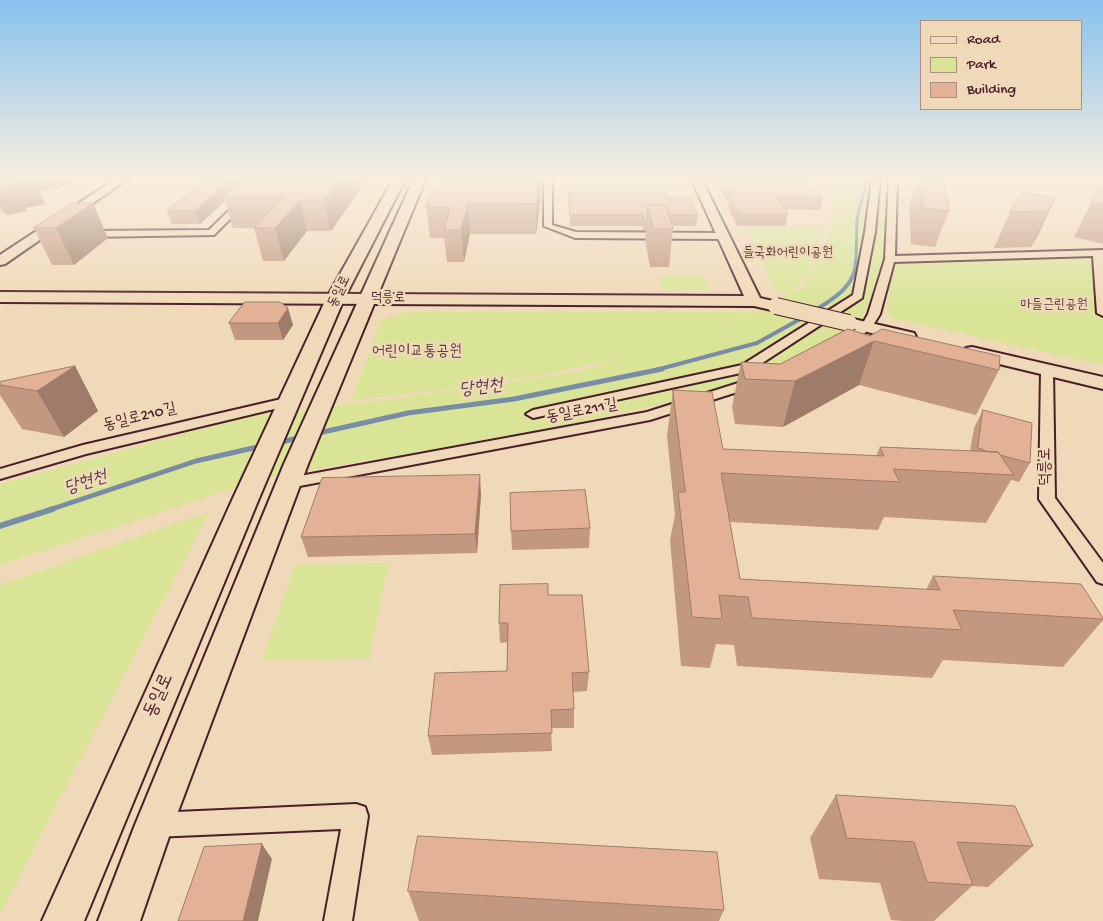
<!DOCTYPE html>
<html>
<head>
<meta charset="utf-8">
<style>
  body { margin:0 }
  #map { position:relative; width:1103px; height:921px; overflow:hidden; background:#f0d9b8; font-family:"Gochi Hand",sans-serif }
  canvas { display:block }
  .legend { position:absolute; left:920px; top:20px; width:162px; height:90px; box-sizing:border-box; background:#f0d9b8; border:1px solid #ae8f80; margin:0; padding:6px 9px; list-style:none; font-size:15px; color:#4a1f2b }
  .legend li { display:flex; align-items:center; gap:10px; height:25px }
  .legend b { width:25px; border:1px solid #ae8f80 }
</style>
</head>
<body>
<div id="map">
<canvas width="1103" height="921"></canvas>
<ul class="legend">
<li><b style="height:6px;background:#f0d9b8"></b>Road</li>
<li><b style="height:14px;background:#d9e497"></b>Park</li>
<li><b style="height:14px;background:#e3b196"></b>Building</li>
</ul>
</div>
<script>
const c = document.querySelector('canvas').getContext('2d');
c.lineJoin = 'round';
function fillPath(path, color) { c.fillStyle = color; c.fill(path, 'evenodd'); }
function strokePath(path, color, width, dash) { c.strokeStyle = color; c.lineWidth = width; c.lineCap = dash ? 'butt' : 'round'; c.setLineDash(dash || []); c.stroke(path); }
function write(font, color, halo, rows, align = 'center') {
  c.font = font + ' "Gochi Hand","Poor Story",sans-serif'; c.lineWidth = 5; c.setLineDash([]); c.textBaseline = 'middle'; c.strokeStyle = halo; c.fillStyle = color; for (const [text, x, y, turn = 0] of rows) {
    c.save(); c.translate(x, y); c.rotate((+turn || 0) * Math.PI / 180); c.textAlign = isNaN(turn) ? turn : align; if (halo) c.strokeText(text, 0, 0); c.fillText(text, 0, 0); c.restore();
  }
}
fillPath(new Path2D(`
  M579 178H661L667 194H580Z
  M835 178H888L883 258 863 319 827 347 685 399 543 431 264 478 0 565V484L248 416 389 400 577 372 616 359 541 375 451 389 351 400 381 321 405 312H753L713 326 753 313 789 294 774 289 748 228H825L809 273 791 293 802 289 831 229Z
  M1103 257V365L888 317 889 262Z
  M659 276H705L709 290H662Z
  M209 512 0 914V585Z
  M389 563 369 658 262 660 295 565Z`), '#d9e497');
strokePath(new Path2D(`
  M856 262 857 219 867 178`), '#788da5', 3);
strokePath(new Path2D(`
  M814 311C833 299 856 286 856 261
  M656 370 757 343 804 317`), '#788da5', 4);
strokePath(new Path2D(`
  M314 434 408 413 514 399 662 369
  M278 443 301 437
  M49 510 196 461 262 446`), '#788da5', 5);
strokePath(new Path2D(`
  M0 526 53 509`), '#788da5', 6);
const street = new Path2D(`
  M263 178H271L214 235 86 237 81 234 86 231 209 230Z
  M544 178H552V225L576 232 723 233 728 236 723 239 575 238 544 226Z
  M872 178H880L875 232 862 298 750 371 533 418 526 414 533 410 742 365 853 295 865 232Z
  M889 178H897L895 256 1103 250V316L1097 313 1093 256 894 262 880 314 872 327 847 347H839L837 344 839 341 862 325 868 314 885 259Z
  M1047 366 1053 370 1055 498 1103 563V584L1097 582 1039 499 1041 370Z
  M754 378 760 382 759 385 650 420 289 488 283 487 281 483 283 479 289 478 647 412Z
  M290 397 295 398 297 401 295 404 86 454 0 479V469L83 445Z
  M356 804 365 807 368 816 352 921H324L341 829 154 837 145 834 142 825 145 816 154 813Z`);
const secondary = new Path2D(`
  M117 178H129L5 264 0 265V255Z
  M691 178H701L760 298 781 303 784 306 781 309 776 311 754 306 0 302V292L744 296Z
  M849 318 914 333 916 337 914 341 908 342 843 326 841 323 843 320Z
  M972 347 1103 377V389L966 356 963 352 966 348Z`);
const primary = new Path2D(`
  M394 178H406L344 299 260 496 84 921H42L234 496 326 299Z
  M414 178H426L308 464 173 825 140 921H98L135 825 284 464Z`);
strokePath(street, '#4a1f2b', 4);
strokePath(secondary, '#4a1f2b', 4);
strokePath(primary, '#4a1f2b', 4);
fillPath(street, '#f0d9b8');
fillPath(secondary, '#f0d9b8');
fillPath(primary, '#f0d9b8');
const secondaryBridge = new Path2D(`
  M776 306 849 323`);
strokePath(secondaryBridge, '#4a1f2b', 18, []);
strokePath(secondaryBridge, '#f0d9b8', 16);
fillPath(new Path2D(`
  M0 178 73 184 39 191 45 204 25 208 27 211 7 215 0 210Z
  M208 178H240L241 181 245 178H368L331 231H307L284 261H263L254 228H233L225 201 200 224H172L167 211Z
  M541 178V197L536 234H470L464 262H447L444 238H430L426 207Z
  M712 178H807L823 198 820 210 785 209 788 214 785 226H737L728 208 729 204Z
  M918 178H943L949 211 935 247 911 244 909 205Z
  M1103 179V244L1074 237Z
  M569 193 667 198 698 215 696 226H672L673 229 669 267H650L645 240 646 231H643L642 226H570Z
  M1055 198 1039 233 1031 247 994 248 1010 212Z
  M72 203 108 238 74 265H52L34 228Z
  M245 302 293 325 283 340H235L229 323Z
  M848 329 999 370 976 415 859 385 783 427 735 424 732 407 741 362 780 364Z
  M75 366 98 411 64 437 22 429 0 395V382Z
  M673 390 723 449 876 456 880 447 970 451 974 428 983 410 1030 463 1019 482 1011 480 986 523 884 517 878 530 730 522 740 579 926 590 933 576 1103 618V620L1063 667 943 660 932 678 737 666 734 645 716 644 710 668 681 666 670 540 675 515 667 436Z
  M481 494 477 553 308 557 301 537Z
  M590 528 589 548 512 550 511 531Z
  M548 595 589 672 587 691 573 692 574 709V728H551L552 751 432 755 428 736 507 671 508 642 500 643 499 623Z
  M836 795 1033 846 988 887 972 886 934 921H903L891 920 880 883 819 879 810 838Z
  M408 891 724 910 719 921H419Z`), '#c39881');
fillPath(new Path2D(`
  M24 178H71L73 184 39 191 45 204 25 208 27 211 7 215 0 203V186L10 181Z
  M232 178H240L242 184 224 197 225 201 200 224 195 211Z
  M342 178H368L331 231 324 200Z
  M539 178H541V197L536 234V204Z
  M1055 198 1039 233 1031 247 1048 211Z
  M300 200 307 231 284 261 275 228Z
  M93 203 108 238 74 265 56 228Z
  M468 203 470 234 464 262 461 230Z
  M288 308 293 325 283 340 278 323Z
  M874 341 859 385 783 427 795 381Z
  M75 366 98 411 64 437 37 391Z
  M480 475 481 494 477 553 475 534Z
  M262 844 272 859 258 921H243Z`), '#9f7c69');
const building = new Path2D(`
  M0 178H25L10 181 13 183 0 186Z
  M208 178H232L195 211H167Z
  M245 178H342L324 200H300L275 228H254L283 197H224Z
  M440 178H540L536 204 468 203 461 230H444L450 207H426Z
  M721 178H807L823 198 777 197 788 214H739L730 196H733Z
  M921 178H943L949 211 923 208Z
  M1103 179V204L1092 202Z
  M1023 192 1055 198 1048 211 1010 212Z
  M569 193H666L667 198H690L698 215H669L666 205H648L647 220H644L643 215H570Z
  M72 203H93L56 228H34Z
  M648 205H666L673 229H654Z
  M245 302H280L288 308 278 323H229Z
  M848 329 870 336 882 329 1000 356 999 370 874 341 795 381 745 379 741 362 780 364Z
  M75 366 37 391 0 385V382Z
  M673 390 712 392 723 449 884 456 880 447 998 452 1014 475 893 469 900 482 721 473 740 579 940 590 933 576 1081 584 1103 618V619L953 610 962 630 752 618 748 597 719 595 722 619 692 617 678 492H685Z
  M983 410 1032 423 1030 463 1000 455 998 452H989L978 448Z
  M480 475 475 534 301 537 322 478Z
  M585 490 590 528 511 531 510 493Z
  M548 584V595H582L589 672 572 673 574 709 551 710 552 733 428 736 435 673 507 671 508 623H499L500 585Z
  M836 795 1015 806 1033 846 957 842 973 885 927 882 914 842 847 838Z
  M418 836 717 852 724 910 408 891Z
  M262 844 243 921H178L204 847Z`);
fillPath(building, '#e3b196');
strokePath(building, '#9f7c69', 1);
const sky = c.createLinearGradient(0, 0, 0, 307);
sky.addColorStop(0, '#87c2ee');
sky.addColorStop(0.58, '#f8eedf');
sky.addColorStop(1, '#f8eedf00');
c.fillStyle = sky;
c.fillRect(0, 0, 1103, 307);
write('14px', '#5f3d3b', '#f0d9b8', [
  ["들국화어린이공원",788,254],
  ["마들근린공원",1054,306]
]);
write('14px', '#4a1f2b', '#f0d9b8', [
  ["동일로",340,292,-64],
  ["덕릉로",388,299]
]);
write('16px', '#5f3d3b', '#f0d9b8', [
  ["어린이교통공원",417,353]
]);
write('16px', '#4a1f2b', '#f0d9b8', [
  ["동일로211길",582,412,-11],
  ["동일로210길",140,418,-14],
  ["덕릉로",1047,467,-90]
]);
write('italic 18px', '#553a4a', '#f0d9b8', [
  ["당현천",481,389,-7],
  ["당현천",86,484,-18]
]);
write('19px', '#4a1f2b', '#f0d9b8', [
  ["동일로",160,696,-66]
]);
</script>
</body>
</html>
